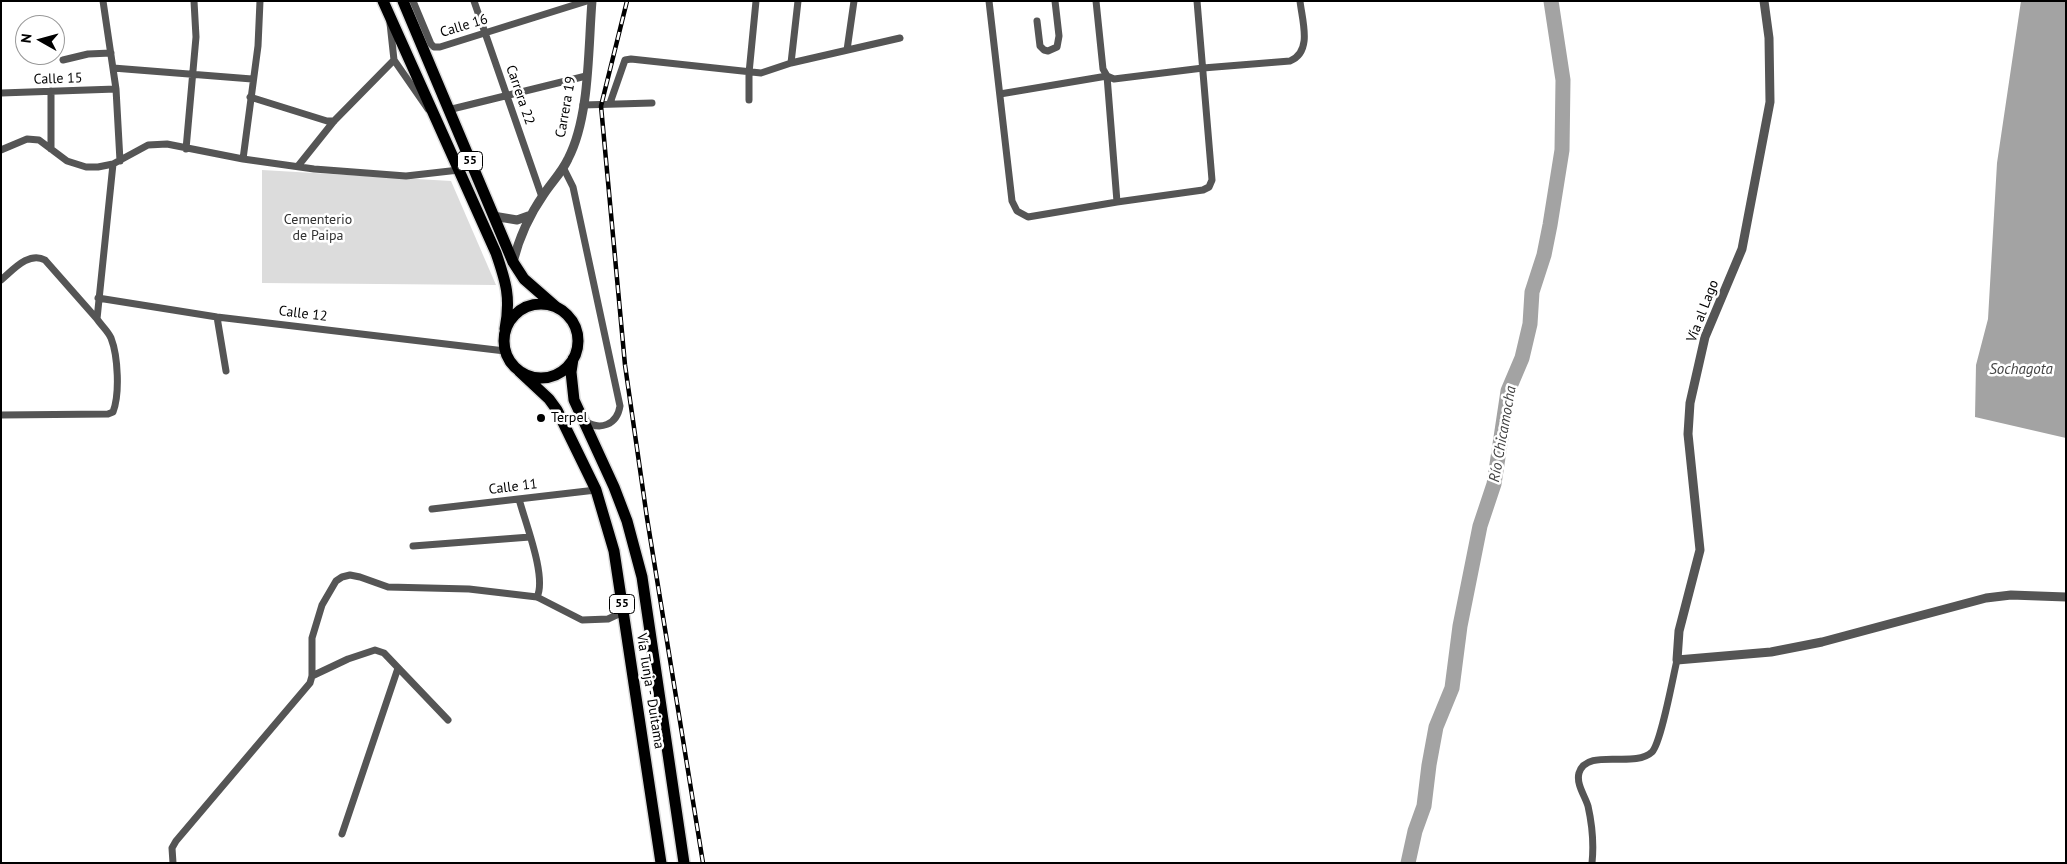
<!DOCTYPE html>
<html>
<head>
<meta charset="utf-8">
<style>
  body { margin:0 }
  #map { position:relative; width:2067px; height:864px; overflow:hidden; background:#fff; font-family:"PT Sans",sans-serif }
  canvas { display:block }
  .frame { position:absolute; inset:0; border:2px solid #000; pointer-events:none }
  .north { position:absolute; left:15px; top:15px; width:50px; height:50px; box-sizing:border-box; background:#fff; border:1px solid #999; border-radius:50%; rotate:277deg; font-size:14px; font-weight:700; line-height:20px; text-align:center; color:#000 }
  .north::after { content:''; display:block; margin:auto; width:18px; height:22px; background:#000; clip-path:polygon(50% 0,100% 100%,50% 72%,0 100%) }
</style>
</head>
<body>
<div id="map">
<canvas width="2067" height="864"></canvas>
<div class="frame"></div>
<div class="north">N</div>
</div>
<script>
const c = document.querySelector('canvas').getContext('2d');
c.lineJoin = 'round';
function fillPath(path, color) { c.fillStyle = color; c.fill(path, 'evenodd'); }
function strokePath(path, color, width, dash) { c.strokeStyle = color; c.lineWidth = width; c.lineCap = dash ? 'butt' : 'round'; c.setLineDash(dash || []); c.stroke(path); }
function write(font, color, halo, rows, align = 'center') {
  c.font = font + ' "PT Sans",sans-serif'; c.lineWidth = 5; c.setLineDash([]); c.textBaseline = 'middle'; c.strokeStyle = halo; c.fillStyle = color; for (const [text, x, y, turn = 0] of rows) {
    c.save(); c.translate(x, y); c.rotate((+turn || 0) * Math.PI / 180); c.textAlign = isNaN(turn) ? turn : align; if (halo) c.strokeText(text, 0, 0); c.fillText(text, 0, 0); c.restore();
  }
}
fillPath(new Path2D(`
  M262 170 451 181 496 285 262 283Z`), '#dcdcdc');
fillPath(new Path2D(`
  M2021 1H2066V438L1975 417 1976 365 1988 319 1997 163Z`), '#a3a3a3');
strokePath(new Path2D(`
  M1408 863 1415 831 1424 806 1429 765 1436 727 1452 688 1460 626 1480 526 1494 484 1508 391 1522 358 1530 324 1532 292 1544 255 1550 225 1562 150 1563 80 1551 1`), '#a3a3a3', 15);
const trunk = new Path2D(`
  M383 1 496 253C506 282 511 298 505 329
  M403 1 513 262 524 279 556 307
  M504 341a37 37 0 1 1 74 0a37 37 0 1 1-74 0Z
  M573 359 571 372 574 400 614 487 627 521 642 577 684 863
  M519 371 549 399 557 410 596 490 614 551 661 863`);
strokePath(trunk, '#dbdbdb', 14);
strokePath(new Path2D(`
  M103 1 116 89 120 161
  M413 1 431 44 434 47H440L587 1
  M474 1 542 197
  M989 1 1012 201 1017 211 1028 217 1117 202 1203 190 1209 187 1212 180 1197 1
  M1096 1 1103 69 1107 76 1117 202
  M1037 21 1040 46 1044 50 1048 51 1057 47 1059 36 1055 1
  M390 23 394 60 428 109
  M847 50 854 1
  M63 60 88 54 111 53
  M791 63 798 1
  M113 68 252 79
  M1 93 116 89
  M1000 94 1107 76 1114 79 1203 68 1290 61C1313 52 1302 20 1300 1
  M250 97 327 121H334
  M749 100V73L756 1
  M610 103 625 60 631 59 761 73 791 63 900 38
  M583 105 652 103
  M448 110 586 76
  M51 149V91
  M186 149 196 37 194 1
  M1 150 27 139 39 140 67 161 86 167H98L113 164 148 145 167 144 243 159 314 169 406 176 459 170
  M243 159 258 46 260 1
  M298 166 334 121 394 60
  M563 167 573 187 620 406C617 425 600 431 585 421
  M1 280C13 270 29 251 45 260L97 319
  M98 298 217 317 505 351
  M217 317 226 371
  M1 415 108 414 113 412C120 394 118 356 111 338 108 331 101 325 97 319L113 164
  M519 499C525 522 547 577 537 597
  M432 509 596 490
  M413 546 530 537
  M312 676 348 659 375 650 384 653 448 720
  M342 834 398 668
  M173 863 172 848 176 841 310 683 312 676V638L322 605 336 581 342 577 350 575 360 577 388 587 469 589 537 597 582 620 608 619 623 612
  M1592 863C1594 844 1592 824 1588 806 1585 796 1576 784 1579 773 1587 747 1634 769 1652 752 1661 743 1673 677 1677 660`), '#555', 7);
strokePath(new Path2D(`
  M1764 1 1769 38 1770 102 1742 249 1705 337 1690 403 1688 434 1700 550 1679 631 1677 660 1771 652 1822 642 1986 598 2011 595 2066 597
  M493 216 517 220 531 215
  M513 262C519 238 530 214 544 194 552 182 562 172 568 159 590 117 588 49 592 1`), '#555', 9);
strokePath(trunk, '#000', 11);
const rail = new Path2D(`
  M627 1 601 106 625 365 647 518 703 863`);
strokePath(rail, '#000', 4.5);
strokePath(rail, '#fff', 2.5, [8]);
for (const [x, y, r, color] of [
  [541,418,5,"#000"]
]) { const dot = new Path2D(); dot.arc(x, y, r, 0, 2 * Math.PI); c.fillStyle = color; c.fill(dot); strokePath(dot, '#fff', 2); }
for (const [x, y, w] of [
  [470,161,25],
  [622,604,25]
]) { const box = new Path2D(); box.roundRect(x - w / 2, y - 9.5, w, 19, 4); c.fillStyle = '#fff'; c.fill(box); strokePath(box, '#000', 1); }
write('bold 12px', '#000', null, [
  ["55",470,161],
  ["55",622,604]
]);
write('14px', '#000', '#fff', [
  ["Calle 16",464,26,-17],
  ["Calle 15",58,79,-2],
  ["Carrera 22",520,95,71],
  ["Carrera 19",566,107,-80],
  ["Vía al Lago",1703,311,-69],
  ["Calle 12",303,314,7],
  ["Calle 11",513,487,-7],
  ["Vía Tunja - Duitama",650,691,81]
]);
write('14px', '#333', '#fff', [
  ["Cementerio",318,220],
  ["de Paipa",318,236]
]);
write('14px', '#000', '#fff', [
  ["Terpel",551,418]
], 'left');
write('italic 15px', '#444', '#fff', [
  ["Sochagota",2021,370],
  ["Río Chicamocha",1503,434,-80]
]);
</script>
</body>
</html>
